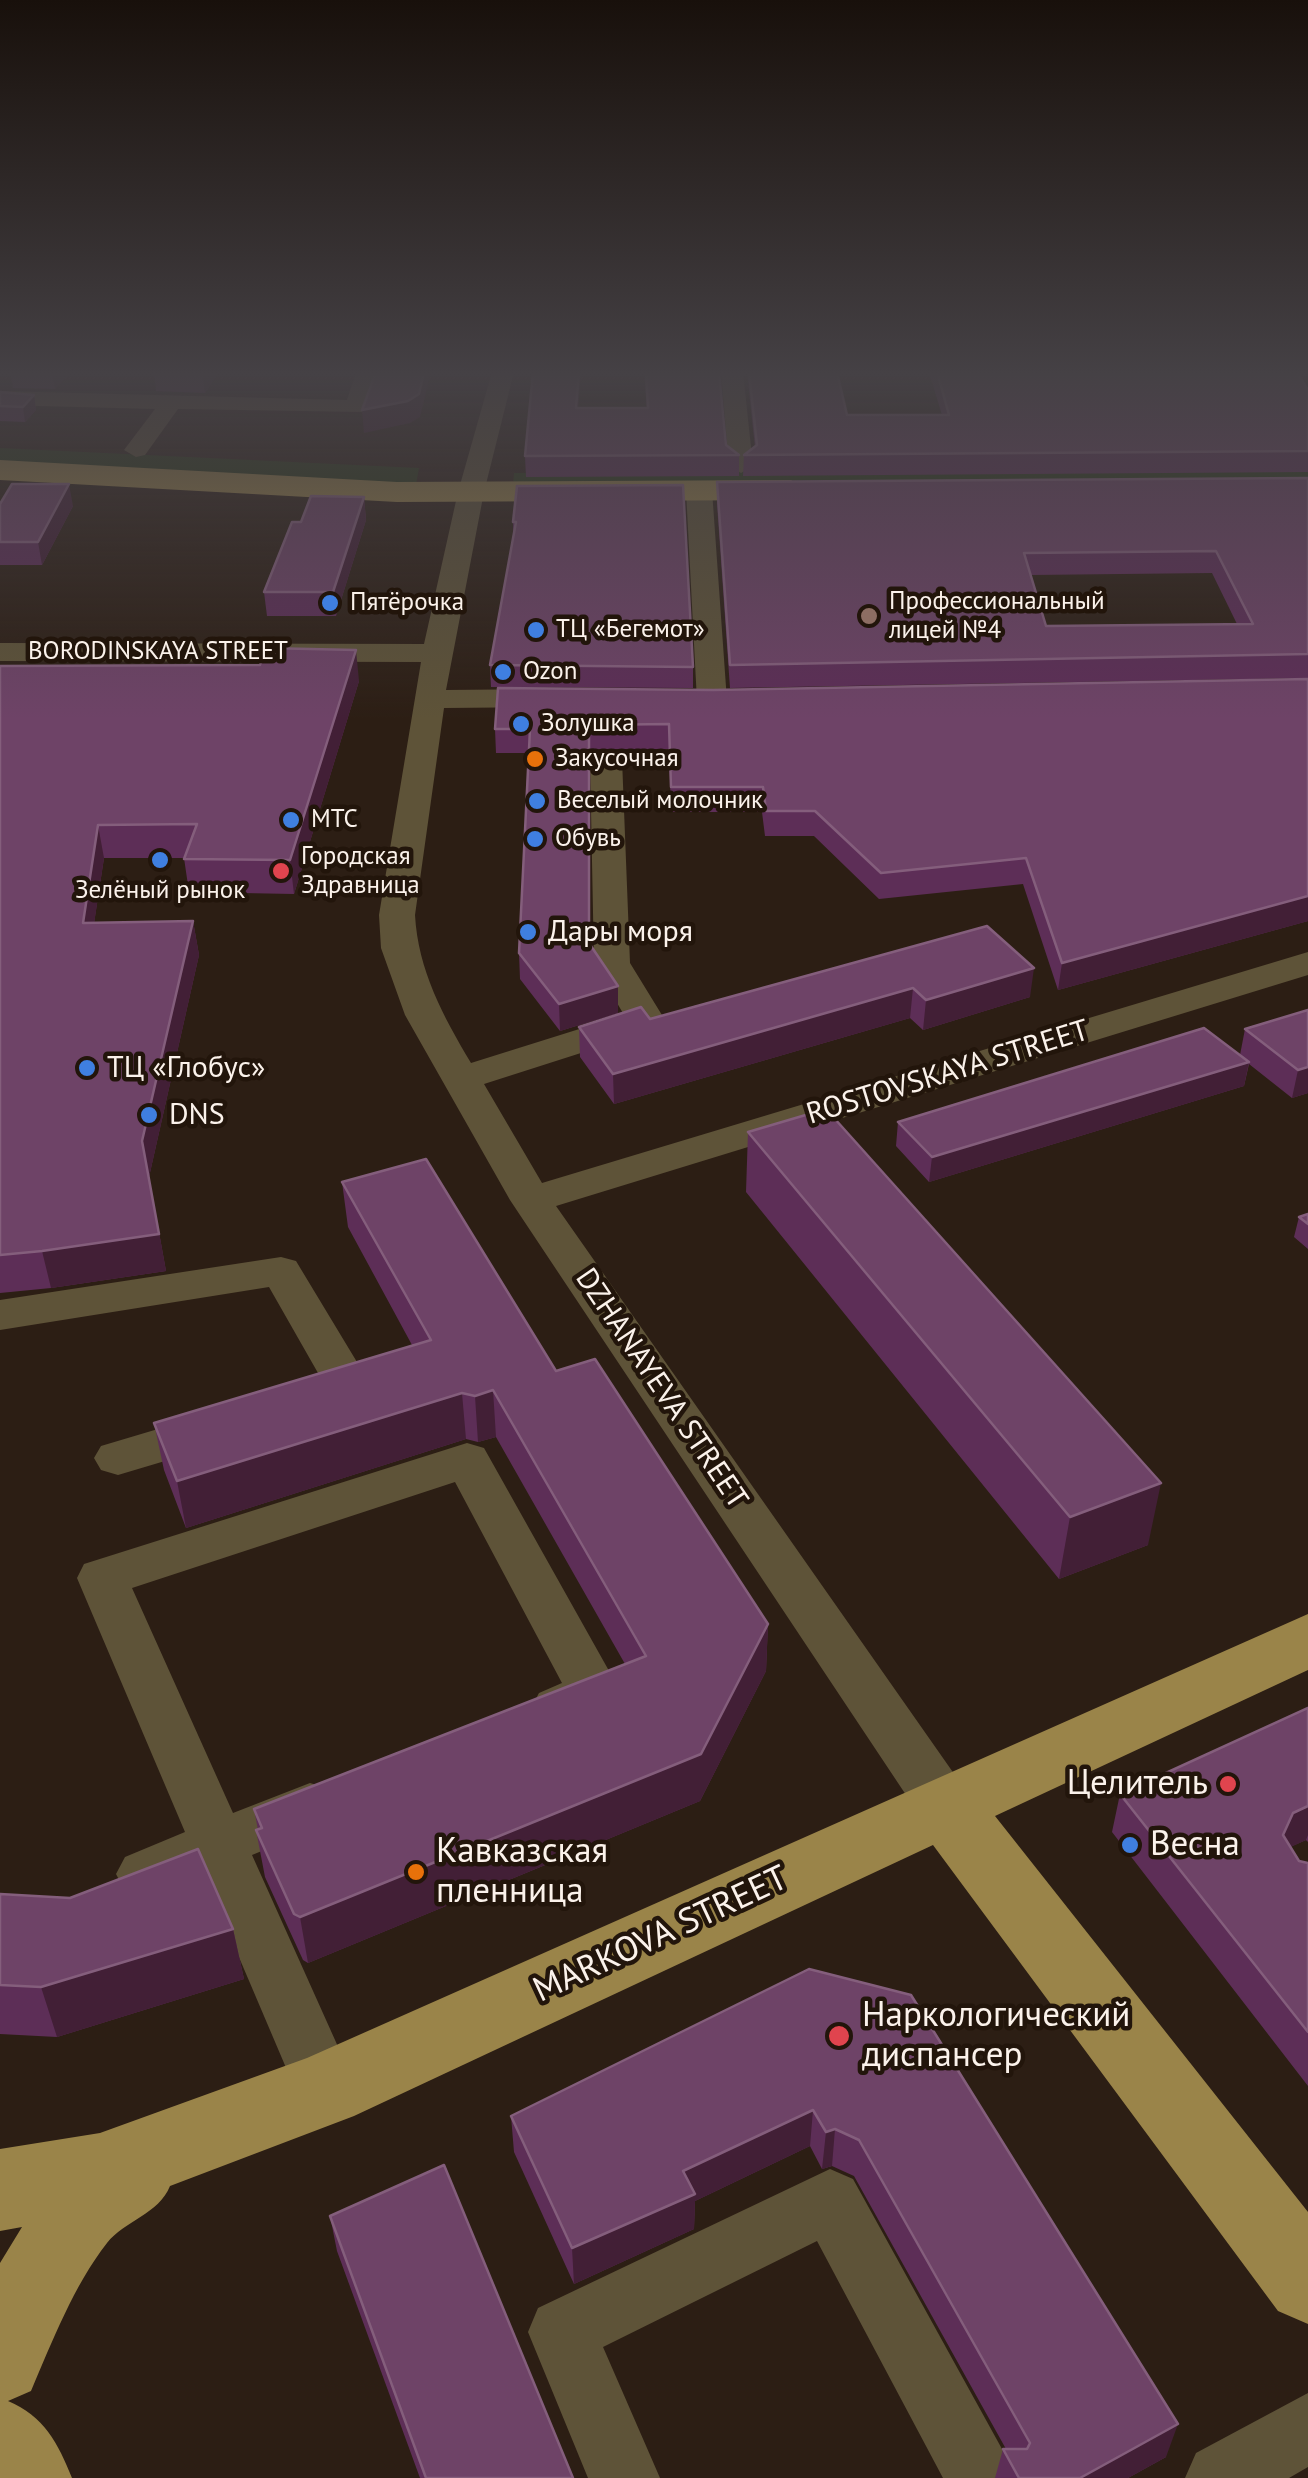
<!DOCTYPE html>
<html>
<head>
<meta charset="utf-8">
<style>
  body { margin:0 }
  canvas { display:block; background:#2c1e14 }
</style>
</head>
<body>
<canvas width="1308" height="2478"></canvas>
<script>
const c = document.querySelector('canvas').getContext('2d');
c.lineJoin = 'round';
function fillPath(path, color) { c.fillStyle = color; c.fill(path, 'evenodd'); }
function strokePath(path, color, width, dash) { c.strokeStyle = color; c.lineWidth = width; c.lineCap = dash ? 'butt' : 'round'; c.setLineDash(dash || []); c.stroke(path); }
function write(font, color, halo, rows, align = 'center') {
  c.font = font + ' "PT Sans",sans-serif'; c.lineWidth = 9; c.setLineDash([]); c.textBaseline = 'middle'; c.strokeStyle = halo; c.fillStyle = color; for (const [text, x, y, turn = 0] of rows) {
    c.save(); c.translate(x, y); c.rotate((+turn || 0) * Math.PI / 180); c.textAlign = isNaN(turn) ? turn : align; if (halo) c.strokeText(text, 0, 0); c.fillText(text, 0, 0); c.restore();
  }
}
fillPath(new Path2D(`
  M0 448 419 468 416 485 0 465Z
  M1308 468V481L513 486 514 473Z`), '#273715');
fillPath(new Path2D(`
  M356 372H378L364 412 178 409 145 455 136 457 124 450 155 409 0 405V391L347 400Z
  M492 372H514L484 492 446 690 553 689 568 698 553 707 444 708 415 915C418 970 443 1016 471 1063L624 1015 594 963 590 759 595 752H617L622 759 630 963 665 1020 659 1028 484 1084 542 1183 1308 952V975L556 1206 964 1788 972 1805 964 1822 944 1828 924 1822 510 1200 405 1015 381 948 379 915 421 662 0 661V643L424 644 458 492Z
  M721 372H743L753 466 741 473 729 466Z
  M699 482 712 490 727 701 712 710 697 701 686 490Z
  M281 1257 296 1261 366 1377 373 1388 366 1399 317 1414 301 1409 294 1398 301 1387 322 1380 269 1287 0 1330V1300Z
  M215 1412 232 1417 238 1429 232 1441 118 1475 101 1470 94 1458 101 1446Z
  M467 1443 484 1448 613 1678 621 1693 613 1708 558 1730 539 1723 531 1708 539 1693 562 1683 455 1482 132 1588 233 1813 310 1783 330 1789 338 1806 330 1823 252 1855 357 2089 348 2110 326 2118 304 2110 204 1875 145 1899 125 1891 116 1874 125 1857 185 1832 77 1578 84 1564Z
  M830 2169 853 2179 1018 2478H943L817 2241 603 2347 660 2478H588L528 2332 538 2308Z
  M1308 2393V2467L1289 2478H1185L1196 2453Z`), '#5e5338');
fillPath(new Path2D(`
  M0 460 397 482 791 480 807 490 791 500 397 502 0 480Z
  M1308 1614V1670L995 1816 1308 2212V2324L1278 2311 933 1845 354 2116 170 2186C159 2214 124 2221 107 2243 74 2285 52 2342 31 2391L8 2401C44 2416 58 2443 72 2478H0V2263L22 2227 0 2231V2149L100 2133 307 2058Z`), '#9a8449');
fillPath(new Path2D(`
  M10 372H71L55 389 13 388Z
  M154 372H219L205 393 156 391Z
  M533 372H581L578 408H647L644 372H719L726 445 739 455V476L526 477 525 456Z
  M747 372H837L847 415H942L929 372H1297L1308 390V472L743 476 744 455 755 447Z
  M0 392 34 395 36 410 25 422 0 421Z
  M1308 478V678L730 688 717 504V482ZM1212 573 1237 624 1046 626 1030 575Z
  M517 486 693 667V688L491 687 490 665 513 538V522Z
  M364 497 366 520 336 616H267L264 592 301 522Z
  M0 504 73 506 42 565H0Z
  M0 666 359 681 294 894 189 892 184 858H104L94 923 193 921 199 955 149 1177 166 1271 51 1288 0 1293Z
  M1308 679V921L1058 990 1023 884 879 899 814 836H765L762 812H671L669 749H589V944L618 986V1013L560 1031 520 979 519 953 528 753H496L495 729 713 690Z
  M987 926 1030 997 923 1030 910 1018 614 1104 580 1057 579 1027 650 1019Z
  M1308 1010V1093L1292 1098 1249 1064 1244 1086 929 1182 896 1146 898 1122 1240 1055 1245 1029Z
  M748 1132 1148 1545 1059 1579 746 1192Z
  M342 1182 556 1371 768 1624 766 1671 700 1801 308 1963 303 1960 265 1877 256 1830H258L254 1809 625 1664 496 1437 478 1442 466 1439 186 1528 164 1470 154 1423 412 1345 348 1227Z
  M1308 1214V1249L1294 1237 1299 1217Z
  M1308 1708V1842L1306 1840 1290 1847 1299 1861 1308 1863V2086L1112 1832 1120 1794Z
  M0 1894 233 1929 244 1979 57 2037 0 2034Z
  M809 1969 1166 2457 1128 2478H995L1003 2449H1006L854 2176 832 2166 822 2169 810 2146 695 2201 694 2229 574 2284 514 2152 511 2116Z
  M330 2216 573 2478H420L337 2251Z`), '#5d2e57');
fillPath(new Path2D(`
  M52 372H71L55 389Z
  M202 372H219L205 393Z
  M424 372H431L420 417 410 423 364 433 362 410Z
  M579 372H581L576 428V408Z
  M34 395 36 410 25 422 23 407Z
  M69 484 73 506 42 565 38 542Z
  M364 497 366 520 336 616 333 592Z
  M356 650 359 681 294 894 290 860Z
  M98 825 104 858 89 957 83 923Z
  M1308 896V921L1058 990 1062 963Z
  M193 921 199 955 149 1177 166 1271 51 1288 42 1251 142 1141Z
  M1034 968 1030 997 923 1030 926 1000Z
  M618 986V1013L560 1031 559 1004Z
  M913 988 910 1018 614 1104 613 1074Z
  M1249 1062 1244 1086 929 1182 932 1157Z
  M1308 1067V1093L1292 1098 1298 1070Z
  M493 1390 496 1437 478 1442 475 1396Z
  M462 1393 466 1439 186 1528 177 1481Z
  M1161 1483 1148 1545 1059 1579 1070 1517Z
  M768 1624 766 1671 700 1801 308 1963 300 1917Z
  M1308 1806V1835L1306 1840 1282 1851 1283 1835 1293 1813Z
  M233 1929 244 1979 57 2037 41 1987Z
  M813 2110 810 2146 695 2201 694 2229 574 2284 572 2248 683 2171Z
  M835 2129 832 2166 822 2169 826 2132Z
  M1178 2424 1166 2457 1128 2478H1080Z`), '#421f36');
const building = new Path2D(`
  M376 372H424L419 394 408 401 362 410Z
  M533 372H579L576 408H648L646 372H719L726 445 739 455 525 456Z
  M749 372H837L847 415H949L937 372H1297L1308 390V451L744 455 757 445Z
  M0 392 34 395 23 407 0 406Z
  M1308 478V654L730 665 717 482ZM1216 551 1253 624 1046 626 1024 553Z
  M12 484H69L38 542H0V504Z
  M683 485 693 667 490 665 516 522H513L517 486Z
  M311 496 364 497 333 592H264L292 522H301Z
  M264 648 356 650 290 860 184 859 197 824 98 825 83 923 193 921 142 1141 159 1234 42 1251 0 1255V666L260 665Z
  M1308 679V896L1062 963 1026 858 881 873 815 811H766L763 787H671L669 724 589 725V943L618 986 559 1004 519 953 530 729H495L498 688 713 690Z
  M987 926 1034 968 926 1000 913 988 613 1074 579 1027 641 1007 650 1019Z
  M1308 1010V1067L1298 1070 1245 1029Z
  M1204 1028 1249 1062 932 1157 898 1122Z
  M826 1109 1161 1483 1070 1517 748 1132Z
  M426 1159 556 1371 595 1359 768 1624 701 1754 300 1917 294 1914 256 1830 262 1828 254 1809 646 1656 493 1390 475 1396 462 1393 177 1481 154 1423 431 1340 342 1182Z
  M1308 1214V1224L1299 1217Z
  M1308 1708V1806L1293 1813 1283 1835 1299 1861 1308 1863V2032L1120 1794Z
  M198 1849 233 1929 41 1987 0 1985V1894L70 1898Z
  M809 1969 911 1995 1178 2424 1080 2478H1019L1003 2449H1027L1030 2443 859 2140 835 2129 826 2132 813 2110 683 2171 695 2194 572 2248 511 2116Z
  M444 2165 573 2478H426L330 2216Z`);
fillPath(building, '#6e4367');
strokePath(building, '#845e7c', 2.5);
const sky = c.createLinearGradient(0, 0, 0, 719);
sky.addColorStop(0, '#18100b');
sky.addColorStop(0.52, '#454145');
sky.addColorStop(1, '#45414500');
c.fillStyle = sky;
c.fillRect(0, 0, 1308, 719);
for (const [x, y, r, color] of [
  [330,603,10,"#3f7fe0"],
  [869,616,10,"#8d6e63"],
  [536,630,10,"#3f7fe0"],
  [503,672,10,"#3f7fe0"],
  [521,724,10,"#3f7fe0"],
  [535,759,10,"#e8710a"],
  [537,801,10,"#3f7fe0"],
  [291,820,10,"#3f7fe0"],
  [535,839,10,"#3f7fe0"],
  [160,860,10,"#3f7fe0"],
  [281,871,10,"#e0444e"],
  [528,932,10,"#3f7fe0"],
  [87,1068,10,"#3f7fe0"],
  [149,1115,10,"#3f7fe0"],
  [1228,1784,10,"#e0444e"],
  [1130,1845,10,"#3f7fe0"],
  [416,1872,10,"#e8710a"],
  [839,2036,12,"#e0444e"]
]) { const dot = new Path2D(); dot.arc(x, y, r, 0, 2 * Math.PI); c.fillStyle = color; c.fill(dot); strokePath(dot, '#22150b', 4); }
write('25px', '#fbf2eb', '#22150b', [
  ["Профессиональный",889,602],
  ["лицей №4",889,631],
  ["Пятёрочка",350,603],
  ["ТЦ «Бегемот»",556,630],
  ["Ozon",523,672],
  ["Золушка",541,724],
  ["Закусочная",555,759],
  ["Веселый молочник",557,801],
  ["МТС",311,820],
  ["Обувь",555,839],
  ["Городская",301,857],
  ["Здравница",301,886],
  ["Зелёный рынок",160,891,"center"]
], 'left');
write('25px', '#fbf2eb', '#22150b', [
  ["BORODINSKAYA STREET",158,652]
]);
write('30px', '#fbf2eb', '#22150b', [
  ["Дары моря",548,932],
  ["ТЦ «Глобус»",107,1068],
  ["DNS",169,1115]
], 'left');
write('30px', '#fbf2eb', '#22150b', [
  ["ROSTOVSKAYA STREET",948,1073,-17],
  ["DZHANAYEVA STREET",661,1389,56]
]);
write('35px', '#fbf2eb', '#22150b', [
  ["Целитель",1208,1784,"right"],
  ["Весна",1150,1845],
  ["Кавказская",436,1852],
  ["пленница",436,1892],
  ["Наркологический",862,2016],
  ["диспансер",862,2056]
], 'left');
write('35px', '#fbf2eb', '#22150b', [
  ["MARKOVA STREET",661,1935,-25]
]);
</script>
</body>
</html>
